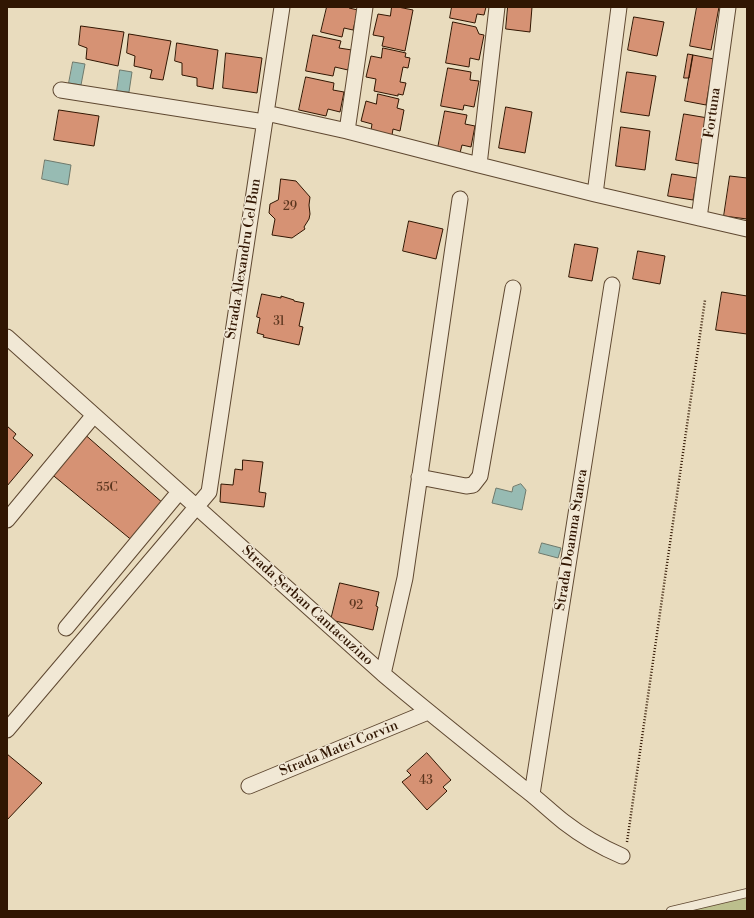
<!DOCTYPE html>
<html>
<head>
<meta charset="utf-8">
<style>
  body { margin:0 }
  #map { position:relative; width:754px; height:918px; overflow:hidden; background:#e9dcbe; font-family:"Libre Bodoni",serif }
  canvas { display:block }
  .frame { position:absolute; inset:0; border:8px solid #311602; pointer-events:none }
</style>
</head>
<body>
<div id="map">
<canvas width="754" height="918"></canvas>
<div class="frame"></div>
</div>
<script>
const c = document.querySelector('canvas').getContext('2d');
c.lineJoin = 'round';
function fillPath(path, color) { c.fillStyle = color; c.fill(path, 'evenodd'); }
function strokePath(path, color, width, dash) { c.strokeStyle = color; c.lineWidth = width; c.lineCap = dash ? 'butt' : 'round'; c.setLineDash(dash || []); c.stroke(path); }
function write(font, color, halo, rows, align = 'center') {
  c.font = font + ' "Libre Bodoni",serif'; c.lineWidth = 3; c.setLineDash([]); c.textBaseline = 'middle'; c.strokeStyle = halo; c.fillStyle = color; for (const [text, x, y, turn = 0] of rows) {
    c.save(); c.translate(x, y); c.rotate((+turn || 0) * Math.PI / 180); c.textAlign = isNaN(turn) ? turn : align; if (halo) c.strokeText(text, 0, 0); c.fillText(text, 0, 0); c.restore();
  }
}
fillPath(new Path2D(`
  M747 898V911H685Z`), '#bcbf8d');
const water = new Path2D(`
  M73 62 85 64 81 85 69 83Z
  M120 70 132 72 129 92 117 91Z
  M45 160 71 165 68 185 42 179Z
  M521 484 526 490 522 510 492 503 496 488 512 492 513 487Z
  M542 543 561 548 558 558 539 553Z`);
fillPath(water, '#97bbb3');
strokePath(water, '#6e796c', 1);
const building = new Path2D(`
  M327 7H350L349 8 358 10 353 30 344 28 342 37 321 32Z
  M392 7H398L413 10 405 51 382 46 384 37 373 35 378 14 390 16Z
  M452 7H486L484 15 477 14 475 23 450 18Z
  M508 7H532L530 32 506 29Z
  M697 7H719L711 50 690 46Z
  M634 17 664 22 657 56 628 50Z
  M453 22 476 27 479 34 484 35 479 60 470 58 469 67 446 63Z
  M81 26 124 32 118 66 86 59 87 48 79 45Z
  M129 34 171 41 163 80 150 78 152 70 134 66 135 56 127 53Z
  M313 35 341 41 339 48 352 50 348 70 335 67 333 76 306 71Z
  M177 43 218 50 213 89 197 86V78L182 75V63L175 61Z
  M383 48 406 53 405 57 410 58 408 68 403 67 400 82 406 83 403 95 398 94V96L374 91 376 79 366 77 371 56 381 58Z
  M226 53 262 58 257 93 223 88Z
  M688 54 693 55 689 78H684Z
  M693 55 714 59 706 105 685 101Z
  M448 68 471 72 470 80 479 81 474 107 464 105 463 110 441 106Z
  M627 72 656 76 649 116 621 112Z
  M306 77 334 83 333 90 344 92 340 112 328 109 326 116 299 110Z
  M378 94 399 99 397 108 404 110 400 131 393 129 392 135 371 130 372 124 361 121 366 101 376 104Z
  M506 107 532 112 525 153 499 148Z
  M59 110 99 116 94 146 54 140Z
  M445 111 467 115 465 124 475 126 471 147 462 145 460 153 438 148Z
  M684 114 708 118 699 164 676 160Z
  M621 127 650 131 645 170 616 166Z
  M672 174 697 178 693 200 668 196Z
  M730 176 747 178V219L724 216Z
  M281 179 296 181 310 197 309 205 310 214 309 219 304 227 305 229 292 238 272 235 275 219 269 213 270 204 278 200Z
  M409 221 443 229 436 259 403 251Z
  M575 244 598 248 592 281 569 277Z
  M638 251 665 256 660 284 633 279Z
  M722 292 747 296V334L716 330Z
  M262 294 281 298V296L294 300V301L304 303 299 326 303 327 299 345 263 337 264 335 257 333 260 318 257 317Z
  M7 426 16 434 13 438 33 455 7 486Z
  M82 432 164 504 134 542 49 472Z
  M243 460 263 462 259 492 266 493 264 507 220 502 221 484 233 485 235 469 242 470Z
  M340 583 379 592 376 606 378 607 373 630 331 620Z
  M427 753 451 780 443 787 447 791 427 810 402 782 411 775 407 771Z
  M7 754 42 783 7 820Z`);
fillPath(building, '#d69274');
strokePath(building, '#311602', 1);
const lane = new Path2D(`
  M671 911 747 893`);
const street = new Path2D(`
  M497 7 479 165 595 194 747 229
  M61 90 264 122
  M266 113 347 131 479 165
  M347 131 365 7
  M595 194 619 7
  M699 218 728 7
  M7 337 383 674C428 712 475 749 522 787 537 798 550 811 564 822 582 836 601 847 622 856
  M419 477 466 486 473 485 480 476 513 288
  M7 520 94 415
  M66 628 179 492
  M383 674 405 578 460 199
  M7 730 209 492 282 7
  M249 786 428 712
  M532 794 612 285`);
strokePath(lane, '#5f4831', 10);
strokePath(street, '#5f4831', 17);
strokePath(new Path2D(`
  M627 842 705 300`), '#311602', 2.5, [1, 2]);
strokePath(lane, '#f1e8d5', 8);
strokePath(street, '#f1e8d5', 15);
write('12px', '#5a351e', null, [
  ["29",290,207],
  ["31",279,322],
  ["55C",107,488],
  ["92",356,606],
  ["43",426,781]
]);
write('14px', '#311602', '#f1e8d5', [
  ["Fortuna",713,113,-82],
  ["Strada Alexandru Cel Bun",244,259,-81],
  ["Strada Doamna Stanca",572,540,-81],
  ["Strada Șerban Cantacuzino",307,606,42],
  ["Strada Matei Corvin",339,749,-22]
]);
</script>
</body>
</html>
